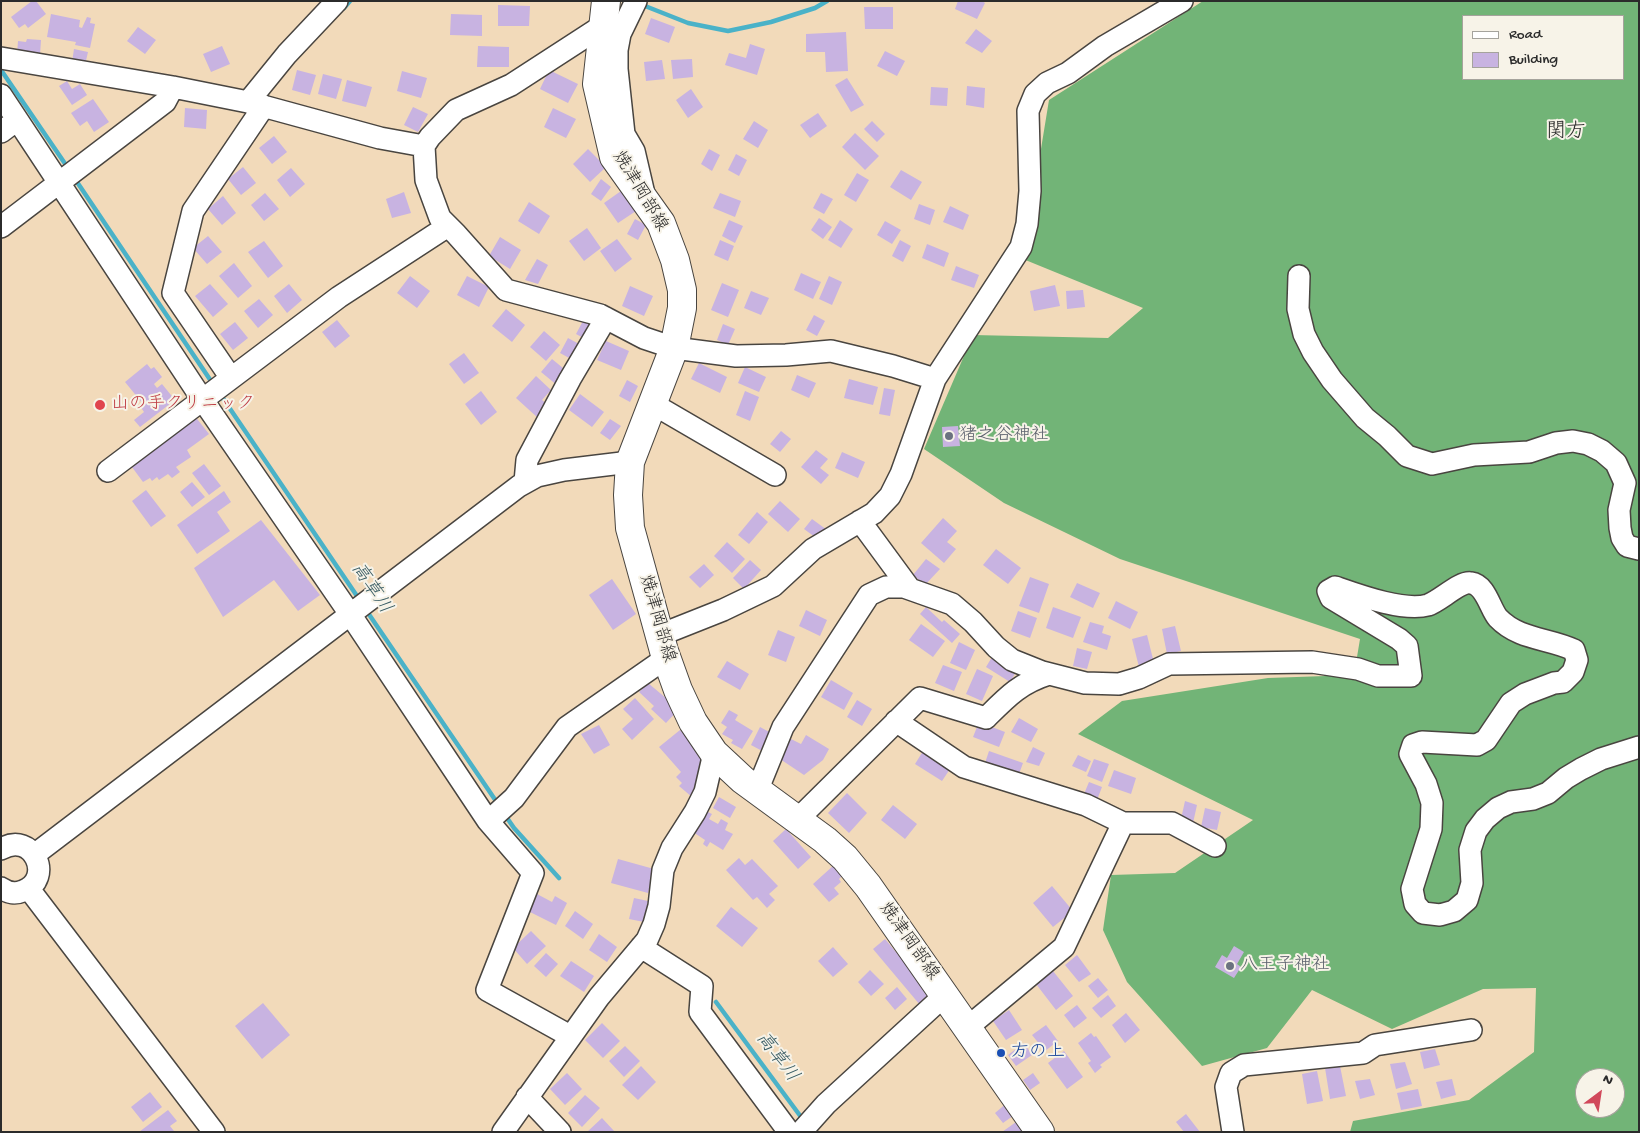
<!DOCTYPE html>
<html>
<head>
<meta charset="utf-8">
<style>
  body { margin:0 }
  #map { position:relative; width:1640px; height:1133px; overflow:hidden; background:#f2daba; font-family:"Gochi Hand",sans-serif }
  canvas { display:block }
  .frame { position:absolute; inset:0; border:2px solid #2b2b2b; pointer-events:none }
  .legend { position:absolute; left:1462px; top:15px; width:162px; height:65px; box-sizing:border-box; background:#f7f3e8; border:1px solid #a5a39c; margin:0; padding:6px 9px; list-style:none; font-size:15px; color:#2b2b2b }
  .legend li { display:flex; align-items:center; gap:10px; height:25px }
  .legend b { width:25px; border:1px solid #a5a39c }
  .north { position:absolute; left:1575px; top:1068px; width:50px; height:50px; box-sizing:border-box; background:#f7f3e8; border:1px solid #a5a39c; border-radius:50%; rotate:31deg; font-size:14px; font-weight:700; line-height:20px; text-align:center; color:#2b2b2b }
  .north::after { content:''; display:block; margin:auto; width:18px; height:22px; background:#d1495b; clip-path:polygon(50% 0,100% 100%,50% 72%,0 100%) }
</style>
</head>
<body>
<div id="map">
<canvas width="1640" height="1133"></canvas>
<div class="frame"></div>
<ul class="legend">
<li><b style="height:6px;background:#fff"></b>Road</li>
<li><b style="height:14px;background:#c8b3e1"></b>Building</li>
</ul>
<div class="north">N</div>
</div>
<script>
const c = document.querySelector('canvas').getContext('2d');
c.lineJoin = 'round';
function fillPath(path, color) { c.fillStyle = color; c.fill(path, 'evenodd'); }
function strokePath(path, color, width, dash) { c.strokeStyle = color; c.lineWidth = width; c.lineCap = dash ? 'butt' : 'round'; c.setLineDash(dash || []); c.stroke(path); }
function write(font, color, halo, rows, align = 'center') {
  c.font = font + ' "Gochi Hand","Klee One",sans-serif'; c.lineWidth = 4; c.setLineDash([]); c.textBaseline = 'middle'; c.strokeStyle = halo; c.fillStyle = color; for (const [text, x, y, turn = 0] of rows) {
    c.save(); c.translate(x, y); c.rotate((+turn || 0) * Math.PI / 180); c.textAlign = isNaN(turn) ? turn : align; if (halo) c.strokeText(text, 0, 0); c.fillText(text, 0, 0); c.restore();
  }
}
fillPath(new Path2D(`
  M1203 1H1639V1132H1350L1353 1121 1469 1100 1534 1052 1536 988 1483 989 1392 1029 1312 990 1267 1048 1202 1066 1127 982 1103 930 1111 875 1175 873 1253 820 1078 734 1122 701 1268 678 1354 675 1360 639 1120 559 1004 503 924 449 973 335 1108 338 1143 308 1023 259 1049 100ZM1464 16H1624V79H1464ZM1585 1078H1615V1108H1585Z`), '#72b477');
strokePath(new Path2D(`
  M640 4 688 23 728 31 771 22 815 8 827 1
  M344 8 350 1
  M1 70 68 168
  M75 179 213 384
  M220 394 359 599
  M366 610 498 804
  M505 815 514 828 559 878
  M716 1002 804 1121`), '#4ab2c8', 4.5);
fillPath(new Path2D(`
  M32 1H36L46 14 28 28 25 24 19 28 11 17Z
  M958 1H982L985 3 977 19 955 9Z
  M498 5 530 6 529 26H498Z
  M864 7H893V29H865Z
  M51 14 80 20 79 27 82 28 87 17 91 18 90 23 95 24 90 48 75 45 76 42 47 37Z
  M451 14 482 15V36L450 35Z
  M651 18 675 27 669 43 645 34Z
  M138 27 156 40 145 54 127 41Z
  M976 29 992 41 982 53 965 43Z
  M846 32 848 71 826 72 825 52H806V34Z
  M27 39 41 40 40 55H17L18 41 26 42Z
  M750 44 765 49 757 75 725 65 729 53 746 58Z
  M222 46 230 64 211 72 203 54Z
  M478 46 509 47V67H477Z
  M74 49 88 52 85 65 72 62Z
  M885 51 905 61 897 76 877 66Z
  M692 59 693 77 673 79 671 60Z
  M662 60 665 79 646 81 644 62Z
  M297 70 316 75 310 95 292 90Z
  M549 70 578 84 568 103 540 89Z
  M402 71 427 78 421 98 397 91Z
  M323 74 342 79 336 99 318 94Z
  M847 78 864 105 851 112 835 85Z
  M347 80 372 87 366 107 342 101Z
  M67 81 72 89 80 84 87 95 72 105 59 86Z
  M967 86 985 88 984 108 966 105Z
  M931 87 948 88 947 106 930 105Z
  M691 89 703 107 688 118 676 100Z
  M93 99 109 122 94 132 87 121 80 126 71 113Z
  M413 107 428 114 418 132 404 125Z
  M185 108 207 110 206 129 184 127Z
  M553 108 576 119 566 138 544 127Z
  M818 113 827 126 810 138 800 125Z
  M754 121 768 130 758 148 743 139Z
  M872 121 885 134 877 142 864 129Z
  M855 133 879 156 865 170 842 147Z
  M274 136 287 152 272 164 259 148Z
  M588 149 606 167 590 182 573 164Z
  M709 149 720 155 712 171 701 164Z
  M736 154 747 160 739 176 728 170Z
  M243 167 256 183 241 195 228 179Z
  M291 168 305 184 290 197 277 180Z
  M901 170 922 182 911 200 890 187Z
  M857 173 869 180 856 202 844 195Z
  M601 179 611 187 601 201 591 194Z
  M621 191 636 211 618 223 604 203Z
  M404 192 411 213 392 218 386 199Z
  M265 193 279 209 264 221 251 205Z
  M720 193 741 201 735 217 713 208Z
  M821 193 833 199 824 214 813 208Z
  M223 196 236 213 222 225 208 209Z
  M529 202 550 216 539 234 518 221Z
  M919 204 935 210 930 225 914 219Z
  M950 206 969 215 963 230 943 222Z
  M819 218 832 227 823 239 811 230Z
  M635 219 646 225 638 240 627 234Z
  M729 220 743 226 735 243 722 236Z
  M840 220 853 229 841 248 828 240Z
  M885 221 901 230 892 244 877 235Z
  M587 228 601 248 584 261 569 241Z
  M208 236 222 252 207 264 193 248Z
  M500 237 521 250 510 269 489 256Z
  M617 239 632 259 615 272 600 251Z
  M720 240 734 246 728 261 714 255Z
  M900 240 911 246 903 262 892 256Z
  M264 241 283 266 268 278 248 252Z
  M927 244 949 253 944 267 922 258Z
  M537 259 548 265 538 284 525 280Z
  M234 263 252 286 238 298 219 276Z
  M956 266 979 275 974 288 951 280Z
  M801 273 821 282 813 299 794 290Z
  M410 276 430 291 417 308 397 293Z
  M467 276 489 287 479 307 457 295Z
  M829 276 842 282 832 305 819 299Z
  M722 283 739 290 728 317 711 310Z
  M210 284 228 304 213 317 195 296Z
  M289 284 302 300 287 313 274 296Z
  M1055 285 1060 306 1034 311 1030 291Z
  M630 286 653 296 644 316 622 306Z
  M1083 290 1085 307 1067 309 1066 291Z
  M751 291 769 298 761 315 744 308Z
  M259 299 273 315 258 328 244 311Z
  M506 309 525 325 512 342 492 326Z
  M814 315 825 321 817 336 806 330Z
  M584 319 595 324 587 340 576 334Z
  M337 320 350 336 335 348 322 332Z
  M235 322 248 338 233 350 220 334Z
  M723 324 735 329 728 345 717 340Z
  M544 331 560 345 546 361 530 347Z
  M568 338 579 344 571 359 560 353Z
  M606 341 629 351 621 370 597 360Z
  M464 353 479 373 464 384 449 364Z
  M552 359 569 373 558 386 541 372Z
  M699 363 727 377 720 393 691 379Z
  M147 364 151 369 154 367 162 377 154 384 157 388 162 384 175 400 140 427 134 420 144 412 140 406 143 404 125 382Z
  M745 367 766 377 759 392 738 383Z
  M797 375 816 383 809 398 791 390Z
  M536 376 551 390 542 400 549 406 538 418 516 398Z
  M849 379 878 387 873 405 844 398Z
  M627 380 638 386 630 402 619 396Z
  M884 388 895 390 890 416 879 414Z
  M481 391 497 412 481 425 465 404Z
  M745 391 759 397 750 421 736 415Z
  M580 394 604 412 592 427 569 410Z
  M194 415 209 434 187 450 191 457 176 467 180 472 172 478 168 474 159 480 157 477 152 481 150 478 143 482 129 463Z
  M610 419 621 426 610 440 600 433Z
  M958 426 960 446 943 447 942 427Z
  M781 431 791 439 780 452 770 444Z
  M816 450 828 459 820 468 829 475 821 484 801 467Z
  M842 452 865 462 858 478 835 468Z
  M204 464 221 486 209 495 192 473Z
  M192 482 205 497 192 507 180 492Z
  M146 490 166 516 151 527 132 501Z
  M224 491 231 502 217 512 230 531 197 554 177 525Z
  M780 501 800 519 788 532 768 514Z
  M757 512 768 522 749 544 738 535Z
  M943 518 957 531 947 542 956 549 944 563 921 543Z
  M812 519 827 530 819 540 804 529Z
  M261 520 320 595 298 611 274 580 223 617 194 568Z
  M727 542 745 559 732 573 714 556Z
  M996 549 1021 568 1008 584 983 565Z
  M926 559 940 569 925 585 913 575Z
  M750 560 761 570 744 589 733 578Z
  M704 564 714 575 700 588 689 577Z
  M1030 577 1049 584 1039 613 1019 606Z
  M612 579 636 614 613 630 589 595Z
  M1077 583 1100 593 1093 608 1070 597Z
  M1116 601 1138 612 1130 629 1108 618Z
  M926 607 942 622 944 620 960 634 952 643 920 614Z
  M1053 607 1081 617 1073 638 1046 628Z
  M806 610 827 620 820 636 799 626Z
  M1018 611 1037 618 1030 638 1011 631Z
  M1090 622 1104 626 1102 633 1111 636 1107 650 1083 642Z
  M921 624 945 641 933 657 909 640Z
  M1175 626 1181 651 1167 654 1162 629Z
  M778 630 795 637 786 662 768 655Z
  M1147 635 1154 663 1139 667 1132 639Z
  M959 642 975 650 966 670 950 663Z
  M1077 648 1092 652 1087 669 1073 666Z
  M992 657 1016 672 1010 682 986 667Z
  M727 661 749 674 740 690 717 677Z
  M943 665 962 672 954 691 935 683Z
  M977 669 993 676 982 701 966 694Z
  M831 680 853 693 844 710 821 697Z
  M648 683 679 709 666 723 651 709 654 706 639 692Z
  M635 698 654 719 632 740 622 729 633 719 623 709Z
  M857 700 872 709 862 726 847 717Z
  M729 710 738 715 735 720 753 731 742 749 731 743 733 740 722 734 727 727 721 723Z
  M1019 718 1038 729 1031 742 1011 732Z
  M979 722 1005 732 999 747 973 737Z
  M599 725 610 745 594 754 581 734Z
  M760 727 773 734 764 752 751 745Z
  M680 730 705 757 699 788 692 797 679 786 682 783 676 777 681 772 659 747Z
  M806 735 829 749 823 760 804 775 780 759 791 739 801 744Z
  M1033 747 1045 753 1039 766 1026 762Z
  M925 748 952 766 942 781 915 764Z
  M989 751 1023 763 1019 774 985 763Z
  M1078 755 1091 761 1086 772 1072 766Z
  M1094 759 1109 764 1102 782 1087 776Z
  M1114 770 1136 778 1131 794 1108 786Z
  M1089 782 1102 787 1097 800 1084 794Z
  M847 793 867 813 849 833 828 813Z
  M719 797 736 807 730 818 713 808Z
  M1185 801 1197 805 1193 823 1181 819Z
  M893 805 917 824 905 839 881 820Z
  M1205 808 1221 812 1217 830 1201 827Z
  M706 811 712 814 709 819 718 824 721 819 728 823 725 830 733 834 723 850 710 842 707 847 703 844 705 840 693 832Z
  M786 829 811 857 798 869 773 841Z
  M739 858 745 865 752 859 778 886 769 894 775 900 767 908 757 897 753 900 726 870Z
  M618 859 654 869 648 893 611 883Z
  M834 865 843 875 839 879 841 882 834 888 839 894 829 902 813 884Z
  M1052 886 1073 911 1053 927 1033 903Z
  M537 894 552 902 555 896 567 903 556 925 528 911Z
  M634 898 648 901 644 922 629 919Z
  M731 907 758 928 742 947 716 926Z
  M575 911 593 924 583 939 565 926Z
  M531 931 546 946 527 964 513 948Z
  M599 934 617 947 607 962 589 950Z
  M885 939 932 995 920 1005 873 949Z
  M1234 946 1244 952 1237 964 1241 967 1234 978 1215 967 1222 955 1227 958Z
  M833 947 848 964 833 977 818 961Z
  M546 953 558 964 546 977 534 966Z
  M1077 955 1091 974 1079 982 1065 965Z
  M571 961 594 976 584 992 560 976Z
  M870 970 884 984 871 996 858 982Z
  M1053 971 1073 996 1056 1010 1036 984Z
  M1098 978 1108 990 1098 998 1088 986Z
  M897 987 907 999 895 1010 885 998Z
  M1108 995 1116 1006 1101 1018 1092 1008Z
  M263 1003 290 1035 262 1059 235 1026Z
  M1077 1005 1087 1018 1074 1028 1064 1015Z
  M1009 1010 1022 1030 1006 1040 993 1021Z
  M1126 1013 1140 1030 1125 1043 1112 1025Z
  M602 1023 620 1041 603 1058 585 1040Z
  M1046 1025 1058 1041 1045 1051 1032 1035Z
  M1091 1033 1094 1037 1096 1036 1111 1057 1100 1065 1102 1067 1095 1073 1088 1063 1091 1061 1078 1043Z
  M1024 1043 1032 1055 1016 1066 1008 1055Z
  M625 1046 640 1061 624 1077 609 1061Z
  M1435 1049 1440 1065 1424 1069 1420 1052Z
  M1064 1051 1083 1077 1067 1089 1048 1063Z
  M1405 1062 1412 1084 1396 1089 1390 1064Z
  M641 1066 656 1082 638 1100 622 1085Z
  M1340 1066 1346 1096 1330 1099 1325 1068Z
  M1317 1071 1323 1101 1307 1104 1302 1074Z
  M567 1073 582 1089 565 1105 550 1089Z
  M1033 1073 1040 1083 1030 1090 1023 1080Z
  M1370 1079 1375 1095 1360 1099 1355 1081Z
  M1452 1079 1456 1095 1441 1099 1436 1082Z
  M1418 1089 1422 1106 1401 1110 1397 1093Z
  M150 1092 162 1107 143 1122 131 1107Z
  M585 1095 600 1108 582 1127 568 1113Z
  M1008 1102 1017 1113 1003 1123 995 1113Z
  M168 1110 177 1121 170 1126 174 1131 139 1132Z
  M1186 1114 1200 1132H1184L1176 1122Z
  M602 1118 615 1132H587Z
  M1016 1122 1024 1132H1002Z`), '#c8b3e1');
const minor = new Path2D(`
  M636 1 620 34 617 50V69L624 134 634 151 644 194
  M1 58 173 87 248 102 380 138 424 146 430 137 456 110 511 85 602 26
  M1 95 202 399 350 614 488 821 533 873 487 990 570 1036
  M248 102 287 54 337 1
  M1 132 17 120
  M424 146 426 180 440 218 456 234 506 290 600 315 644 338 674 348 736 356 786 355 831 351 893 366 935 379
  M1 227 165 102 173 87
  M1299 276 1298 309 1304 334 1313 352 1332 380 1365 418 1387 436 1407 456 1432 464 1474 455 1529 452 1556 443 1573 441 1588 444 1602 451 1616 463 1625 483 1619 510 1620 528 1622 538 1627 546 1639 549
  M231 378 173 293 193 211 264 106
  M653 404 775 475
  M108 471 339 297 448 226
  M525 482 527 460 570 379 606 318
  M860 521 910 589
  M660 635 723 610 773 586 813 549 874 513 890 496 901 474 935 379 1021 247 1027 224 1030 191 1028 111 1035 94 1047 83 1068 73 1105 46 1182 1
  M896 721 964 767 1086 805 1123 823H1172L1215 846
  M757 791 783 727 869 595 886 587H904L952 604 973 622 996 647 1012 660 1042 672 1085 683 1119 684 1139 678 1169 664 1312 662 1358 669 1378 676H1411L1407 646 1399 639 1331 598 1328 591 1335 587C1358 595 1404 612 1428 605 1440 601 1460 581 1471 583 1486 585 1490 609 1498 618 1519 640 1549 638 1574 650L1577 660 1573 672 1563 682 1554 683 1525 694 1511 703 1486 740 1477 745 1422 742 1413 745 1410 754 1426 784 1432 803 1431 829 1412 889 1415 904 1423 913 1440 915 1454 911 1467 900 1472 883 1470 850 1476 831 1485 819 1498 808 1511 802 1533 799 1548 793 1566 778 1581 769 1601 759 1639 747
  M493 817 514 798 567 727 666 658
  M798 819 920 698 986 718C1007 697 1020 683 1049 674
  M1 849C33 830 55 879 23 891 16 894 8 893 1 888
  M34 855 519 486 537 476 564 470 630 462
  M29 889 214 1132
  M641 947 702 986 700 1012 789 1132
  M968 1027 1064 947 1123 823
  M527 1097 560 1132
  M503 1132 599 997 647 940 654 924 659 906 663 870 672 848 695 812 705 792 714 753
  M801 1132 826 1104 945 995
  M1233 1132 1226 1087 1231 1073 1244 1065 1363 1053 1375 1045 1471 1030`);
const major = new Path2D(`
  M606 1 597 84 614 157 661 223 675 260 682 290V308L674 348 630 462 628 495 630 528 664 651 678 690 693 722 714 753 743 780 825 840 845 858 868 886 1040 1132`);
strokePath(minor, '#494540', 24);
strokePath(major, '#494540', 30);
strokePath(minor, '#fff', 21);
strokePath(major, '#fff', 28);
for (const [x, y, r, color] of [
  [100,405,6,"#e0444e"],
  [949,436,5,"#6b7280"],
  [1230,966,5,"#6b7280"],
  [1001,1053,5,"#1a4fb4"]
]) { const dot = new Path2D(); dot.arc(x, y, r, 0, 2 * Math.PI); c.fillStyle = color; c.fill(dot); strokePath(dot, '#f7f3e8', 2); }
write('18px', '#2b2b2b', '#f7f3e8', [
  ["焼津岡部線",639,192,59],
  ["焼津岡部線",656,619,74],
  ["焼津岡部線",908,942,55]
]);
write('18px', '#be3a42', '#f7f3e8', [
  ["山の手クリニック",111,405]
], 'left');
write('18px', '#5b616d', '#f7f3e8', [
  ["猪之谷神社",959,436],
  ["八王子神社",1240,966]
], 'left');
write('18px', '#164399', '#f7f3e8', [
  ["方の上",1011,1053]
], 'left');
write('italic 19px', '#365a62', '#f7f3e8', [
  ["高草川",370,589,56],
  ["高草川",776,1058,53]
]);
write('20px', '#2b2b2b', '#f7f3e8', [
  ["関方",1566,133]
]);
</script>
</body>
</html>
